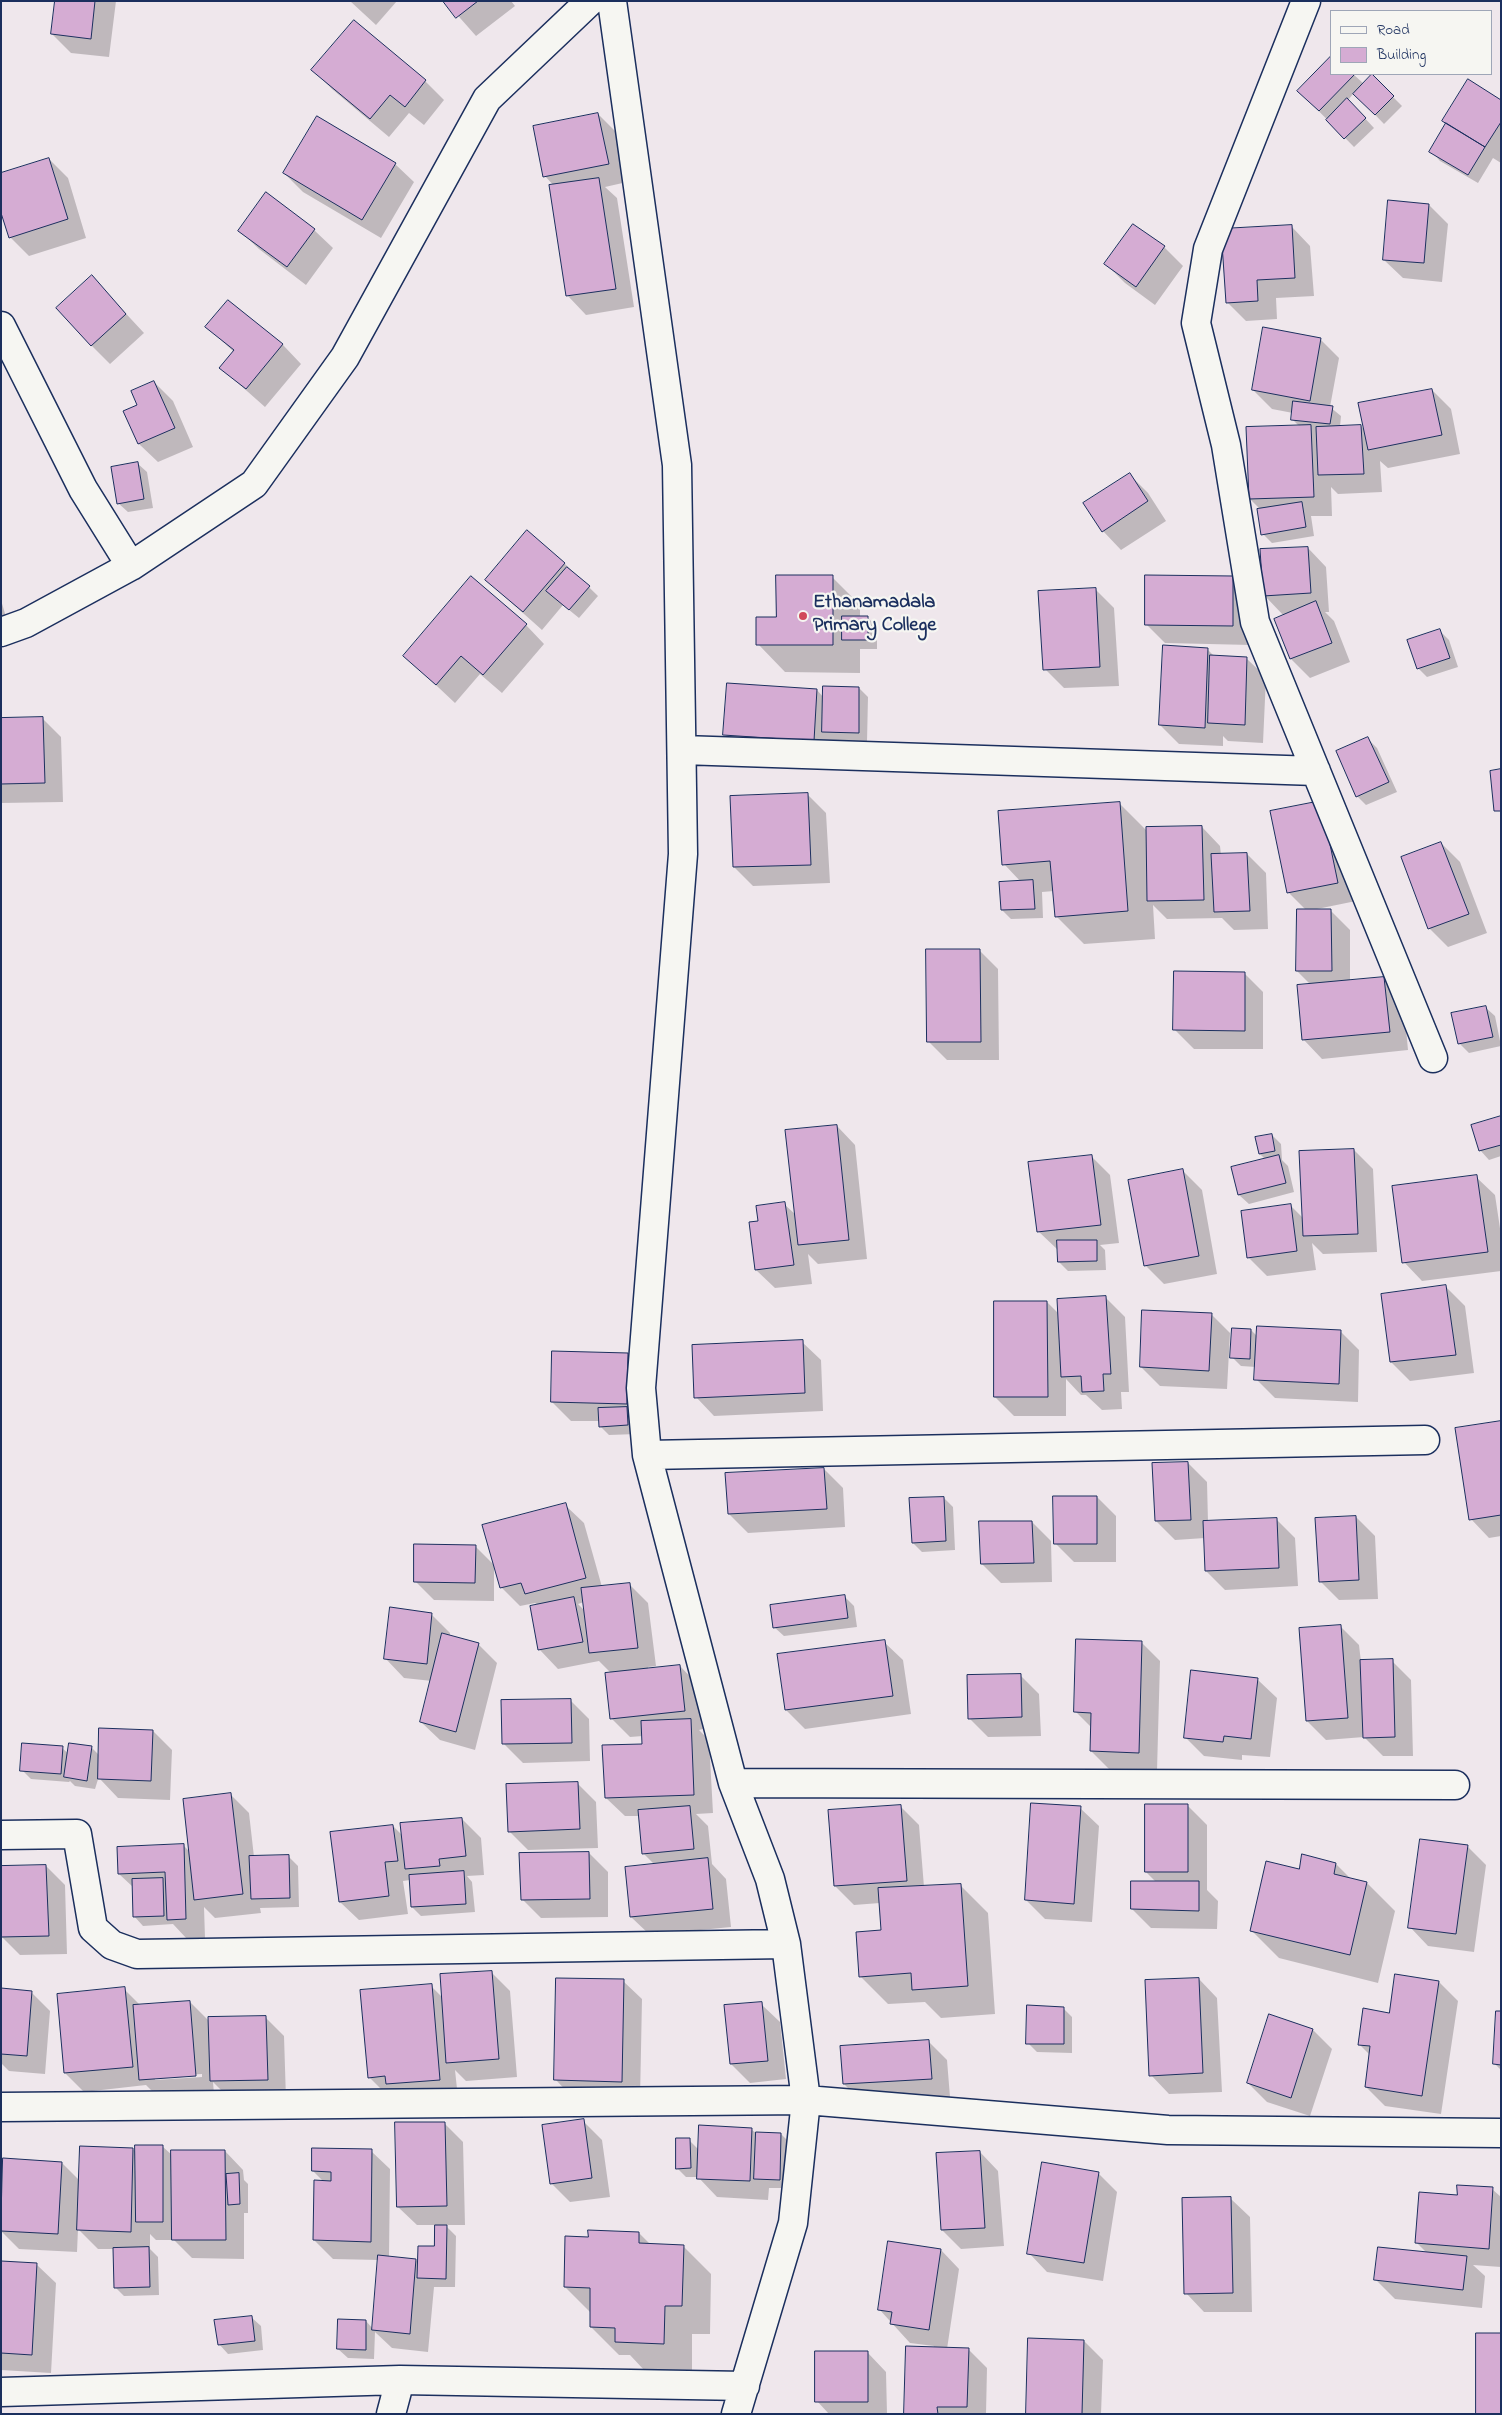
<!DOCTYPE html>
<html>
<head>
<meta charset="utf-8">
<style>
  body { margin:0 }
  #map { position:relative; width:1502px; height:2415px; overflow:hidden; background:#efe7ec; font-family:"Indie Flower",sans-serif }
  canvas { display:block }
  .frame { position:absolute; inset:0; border:2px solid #1b2f5e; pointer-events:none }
  .legend { position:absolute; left:1330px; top:10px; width:162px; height:65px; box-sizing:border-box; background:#f6f6f2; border:1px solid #9ea6b7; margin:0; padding:6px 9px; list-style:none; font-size:15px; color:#1b2f5e }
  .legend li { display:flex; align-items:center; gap:10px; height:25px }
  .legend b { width:25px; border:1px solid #9ea6b7 }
</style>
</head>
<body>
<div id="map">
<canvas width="1502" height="2415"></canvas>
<div class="frame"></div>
<ul class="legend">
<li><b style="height:6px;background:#f6f6f2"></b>Road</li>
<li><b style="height:14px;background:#d5acd3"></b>Building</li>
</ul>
</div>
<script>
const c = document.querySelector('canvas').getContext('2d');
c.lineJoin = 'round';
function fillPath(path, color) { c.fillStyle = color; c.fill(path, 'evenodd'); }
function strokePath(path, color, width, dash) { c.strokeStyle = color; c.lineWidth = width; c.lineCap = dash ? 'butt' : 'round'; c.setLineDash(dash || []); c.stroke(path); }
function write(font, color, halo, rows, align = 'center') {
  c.font = font + ' "Indie Flower",sans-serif'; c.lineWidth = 4.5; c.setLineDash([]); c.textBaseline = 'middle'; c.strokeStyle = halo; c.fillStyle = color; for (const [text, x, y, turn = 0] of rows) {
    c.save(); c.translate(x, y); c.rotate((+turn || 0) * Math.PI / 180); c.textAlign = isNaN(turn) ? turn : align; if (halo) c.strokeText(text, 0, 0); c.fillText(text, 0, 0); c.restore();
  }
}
fillPath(new Path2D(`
  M56 1H116L109 57 71 53 52 34Z
  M350 1H397L376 25Z
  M445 1H511L515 6 476 36Z
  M354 22 425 81 444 100 424 125 409 113 389 137 332 89 313 70Z
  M1331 74H1353L1364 84 1372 76 1402 106 1384 124 1354 93 1348 100 1374 128 1354 147 1299 91Z
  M1501 101V163L1493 158 1478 183 1440 161 1431 151 1447 124Z
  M598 114 617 133 627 182 605 187 617 198 634 307 586 315 568 296 551 186H554L545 176Z
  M49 159 68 178 86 238 29 256 10 237Z
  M395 164 414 182 381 238 303 192 284 173Z
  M1429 205 1448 224 1442 282 1403 278 1384 260Z
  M1292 227 1310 246 1314 296 1276 298 1277 319 1246 321 1227 302Z
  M314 230 333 248 306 285 259 249 240 231Z
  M1164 247 1183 266 1155 305 1125 283 1106 264Z
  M92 277 144 333 110 364 91 345Z
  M229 302 283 345 301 364 265 407 221 368 234 352 207 327Z
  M1320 339 1339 358 1330 407 1341 416 1340 427 1361 426 1365 430 1432 390 1451 409 1460 454 1388 468 1380 461 1382 492 1338 494 1331 487 1332 516H1311L1314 536 1272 543 1263 534 1261 510 1250 499 1300 427 1292 419 1293 413 1272 409 1253 390Z
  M154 382 173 401 193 447 158 462 139 444 125 412 138 406Z
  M137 463 147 472 153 508 128 512 118 503Z
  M1130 475 1148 493 1166 521 1121 550 1103 531Z
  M1308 548 1326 567 1329 612H1325L1334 621 1350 662 1310 678 1291 659 1276 619 1284 616 1264 595Z
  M564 563 598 596 579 618 563 605 542 630 486 580Z
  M832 577 860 605V618H868L877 627V649H860V673L785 672 758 644 777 618Z
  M1233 577 1252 596 1251 645 1165 643 1146 624Z
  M1095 589 1114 608 1119 686 1064 688 1045 669Z
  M1 600 8 624 1 626Z
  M526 625 544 644 502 693 480 674 455 703 405 656Z
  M1440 631 1449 640 1458 667 1427 677 1418 668Z
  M1207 649 1215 657 1247 659 1266 677 1263 743 1228 741 1223 736V746L1179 744 1160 725Z
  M859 688 868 697 867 742 834 741 832 759 744 753 725 734 817 690 824 698Z
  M42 718 61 737 63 802 1 803V719Z
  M1368 739 1377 748 1397 792 1366 805 1357 796Z
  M807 794 826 813 830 883 753 886 734 867Z
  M1321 802 1356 901 1317 909 1331 911 1350 930V981L1384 978 1403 997 1408 1050 1322 1059 1304 1040 1311 985 1297 971 1306 910 1289 893Z
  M1119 803 1147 831 1202 827 1220 846 1221 855 1247 854 1266 873 1268 929 1234 930 1222 918 1167 919 1153 905 1155 939 1084 944 1056 916 1054 891 1042 892 1043 918 1011 919 1002 910 1021 882 1004 864Z
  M1441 843 1460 862 1487 933 1448 947 1429 928Z
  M979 950 998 969 999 1060H947L928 1041Z
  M1244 973 1263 992V1049H1194L1175 1030Z
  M1485 1007 1495 1016 1501 1046 1469 1053 1460 1044 1453 1014Z
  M1501 1117V1156L1489 1160 1480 1150Z
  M837 1126 855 1145 867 1259 818 1264 808 1254 812 1284 775 1288 756 1270 760 1222 784 1204 796 1215Z
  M1272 1135 1281 1144 1282 1160 1288 1166 1294 1192 1249 1204 1239 1195 1266 1160 1260 1154Z
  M1354 1150 1373 1169 1377 1252 1323 1254 1312 1243 1316 1270 1267 1276 1248 1257 1290 1205 1304 1219Z
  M1091 1156 1110 1175 1119 1243 1100 1245 1105 1250 1106 1270 1068 1271 1059 1262 1058 1250 1038 1231Z
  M1183 1171 1202 1190 1217 1274 1164 1284 1145 1265Z
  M1476 1177 1495 1195 1501 1235V1271L1422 1281 1404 1262Z
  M1446 1287 1465 1306 1474 1373 1410 1381 1391 1362 1382 1295Z
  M1106 1298 1125 1317 1129 1392H1121L1122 1409 1102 1410 1086 1395H1081L1066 1379V1416H1014L995 1397 1047 1302 1059 1314Z
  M1211 1314 1230 1333 1227 1389 1160 1386 1141 1367Z
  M1251 1330 1258 1337 1340 1331 1359 1350 1358 1402 1275 1398 1256 1379V1367L1241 1366 1232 1357Z
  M802 1342 821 1360 823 1411 714 1416 696 1397Z
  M627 1354 646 1373 637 1434 609 1435 600 1426V1421H571L552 1402Z
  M1501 1422V1536L1489 1538 1471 1519Z
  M1188 1463 1207 1482 1208 1522 1276 1519 1295 1538 1298 1586 1225 1590 1206 1571 1205 1538 1175 1540 1156 1521Z
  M824 1469 843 1488 845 1527 748 1533 729 1514Z
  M1097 1497 1116 1516V1562H1074L1055 1543Z
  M944 1498 953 1507 955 1550 922 1552 913 1543Z
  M565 1505 584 1523 602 1587 629 1584 648 1603 656 1666 648 1667V1670L680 1666 698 1685 703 1729 699 1730 709 1740 713 1813 696 1814 708 1826 712 1864 726 1879 731 1927 650 1935 631 1917 655 1865 643 1853 640 1816H625L606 1798 643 1745V1736L630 1737 611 1718V1673L599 1661 558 1669 540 1650 531 1607 538 1605 535 1603 520 1606 501 1587ZM584 1602 585 1611 578 1604Z
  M1356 1517 1375 1536 1378 1599 1339 1600 1320 1581Z
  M1032 1522 1051 1541 1052 1582 1001 1583 982 1564Z
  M475 1546 494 1565V1601L434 1600 415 1581Z
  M845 1597 854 1606 857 1627 784 1636 774 1627Z
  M431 1614 450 1633V1636L478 1644 497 1663 475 1750 440 1740 421 1722 432 1681 404 1678 386 1659Z
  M1340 1626 1359 1645 1361 1662 1392 1661 1411 1680 1413 1756H1383L1364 1737 1326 1740 1307 1721Z
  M884 1642 903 1660 911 1714 805 1729 786 1710 779 1656Z
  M1141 1642 1160 1661 1157 1771 1110 1770 1091 1751 1092 1728 1076 1712Z
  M1020 1675 1039 1694 1041 1736 988 1737 969 1718Z
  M1258 1680 1277 1698 1270 1757 1242 1755V1760L1204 1756 1185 1737Z
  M570 1700 589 1719 590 1761 523 1763 504 1744Z
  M153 1731 172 1750 170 1800 118 1798 100 1779V1773L95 1789 75 1786 70 1781 69 1782 31 1779 22 1770 62 1748 69 1754 91 1747 100 1756Z
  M577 1783 596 1802 598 1848 528 1850 509 1831Z
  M230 1794 249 1813 254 1857 288 1856 298 1866 299 1907 260 1908 261 1913 215 1918 204 1907 205 1938 187 1939 173 1924 143 1926 134 1916 133 1887 119 1874 183 1845 190 1852Z
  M900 1806 919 1825 924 1887 960 1885 988 1913 995 2014 941 2018 925 2002 888 2004 860 1976 882 1931 880 1903 854 1905 835 1886Z
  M1188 1806 1207 1825V1890L1218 1901 1217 1929 1151 1928 1132 1909 1156 1882 1146 1872Z
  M1080 1808 1099 1826 1092 1922 1045 1919 1026 1900Z
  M462 1819 481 1838 484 1875 467 1876 472 1882 475 1912 421 1916 412 1907 410 1880 403 1881 408 1914 359 1920 340 1902 393 1826 403 1836Z
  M1467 1846 1486 1865 1474 1952 1428 1946 1410 1927Z
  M589 1853 608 1872V1917L541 1918 522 1899Z
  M1336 1864 1351 1879 1367 1883 1395 1911 1378 1983 1279 1958 1251 1930 1300 1870Z
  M46 1866 65 1885 67 1954 20 1955 2 1937 1 1945V1868Z
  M491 1972 510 1991 517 2077 466 2081 455 2070 458 2098 388 2096 369 2077 431 1986 443 1998Z
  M1396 1976 1439 1982 1458 2001 1441 2114 1385 2106 1366 2087 1370 2055 1359 2044 1390 2014Z
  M1199 1979 1217 1998 1222 2092 1169 2094 1151 2075Z
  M623 1981 642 1999 640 2100 574 2099 556 2080Z
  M1 1989 31 1992 50 2011 45 2074 9 2071 1 2063Z
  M124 1989 141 2006 190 2002 210 2022 265 2017 284 2036 286 2099H230L213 2082 214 2094 159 2098 146 2085 84 2092 65 2073ZM202 2074V2077L155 2080V2077Z
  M761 2004 780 2022 786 2079 750 2083 731 2064Z
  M1063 2008 1072 2017V2053L1037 2052 1028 2043Z
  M1501 2012V2070L1495 2064Z
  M1269 2016 1313 2030 1332 2049 1310 2116 1267 2102 1248 2083Z
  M928 2041 947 2060 950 2097 863 2103 844 2084Z
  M583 2121 602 2140 610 2197 570 2202 551 2183Z
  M444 2123 463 2142 465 2225H445L456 2236 455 2287H434L428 2352 392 2348 375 2332 374 2359 348 2358 338 2349 366 2321 373 2329 379 2260 333 2259 314 2240 324 2182 313 2171 371 2151 390 2169 389 2257 416 2260 419 2263 435 2248 436 2225H417L398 2207Z
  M752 2130 756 2133 781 2134 790 2143 789 2188H769L768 2200 717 2197 698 2177H686L677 2168 689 2140 699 2150Z
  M162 2146 173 2156 225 2151 243 2170 244 2180 248 2184V2213H244V2259L192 2258 174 2240H156L150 2234V2249L158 2257 159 2295 124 2296 115 2287 114 2249H98L78 2229 77 2252 19 2249 1 2231 4 2160 62 2163 80 2181 133 2149 136 2152Z
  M980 2152 998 2171 1004 2246 961 2249 942 2230Z
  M1098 2173 1117 2192 1103 2281 1047 2272 1029 2253Z
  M1492 2189 1501 2197V2267L1473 2265 1485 2276 1482 2308 1395 2299 1376 2280 1427 2253 1417 2243 1458 2196Z
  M1231 2199 1250 2217 1252 2312H1204L1186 2293Z
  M639 2233 651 2245 683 2246 711 2274 710 2334H692V2371L644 2370 630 2355H619L591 2327V2313L565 2287 589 2238Z
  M941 2250 959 2269 947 2349H968L987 2368 986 2414H906L934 2346 910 2343 879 2309Z
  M1 2262 37 2265 56 2283 51 2373 1 2370Z
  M251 2317 261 2326 263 2350 228 2354 219 2344Z
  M1084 2341 1103 2360 1101 2414H1027Z
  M868 2353 886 2372 887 2414H829L817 2401Z`), '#0003');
const building = new Path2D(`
  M55 1H95L91 39 51 34Z
  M443 1H478L456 18Z
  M354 20 426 80 405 107 390 95 370 119 311 70Z
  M1331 56V74H1355L1319 111 1297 91Z
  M1372 74 1394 96 1375 115 1353 94Z
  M1468 79 1501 100V122L1485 147 1442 121Z
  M1347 98 1366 118 1344 139 1326 120Z
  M598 113 609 164 543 177 533 126Z
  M317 116 396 163 362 220 283 173Z
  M1446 123 1485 147 1468 175 1429 152Z
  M49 158 68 219 9 238 1 213V173Z
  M599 178 616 289 566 296 549 185Z
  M266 192 315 229 287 267 238 231Z
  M1388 200 1429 204 1424 263 1383 260Z
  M1133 224 1165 246 1136 287 1104 264Z
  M1292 225 1295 278 1257 280 1258 301 1226 303 1221 229Z
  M92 275 126 314 91 346 56 308Z
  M228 300 283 344 246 389 219 368 234 350 205 327Z
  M1263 327 1321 338 1310 401 1252 390Z
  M154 381 175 428 138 444 123 411 137 405 131 391Z
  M1432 389 1442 435 1368 450 1358 403Z
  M1293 401 1333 406 1330 424 1291 420Z
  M1311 425 1314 497 1249 499 1246 427Z
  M1361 425 1364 474 1318 475 1316 427Z
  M138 462 144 499 117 504 111 467Z
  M1130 473 1148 501 1102 532 1083 503Z
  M1302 502 1306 527 1261 535 1257 509Z
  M527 530 565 563 523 612 485 580Z
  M1308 547 1311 593 1263 596 1260 549Z
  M567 567 590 586 569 610 546 591Z
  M776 575H833V645H756V617H776Z
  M1145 575 1233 576V626L1145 625Z
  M471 576 527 624 483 675 461 656 436 685 403 656Z
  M1096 588 1100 667 1043 670 1038 591Z
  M1316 601 1332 643 1290 659 1274 619Z
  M842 616H868V640H842Z
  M1440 629 1450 658 1417 669 1407 640Z
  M1163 645 1208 648 1205 728 1159 725Z
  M1210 655 1247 657 1245 725 1208 723Z
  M727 683 817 689 814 741 723 735Z
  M823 686 859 687V733L822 732Z
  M43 717 45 783 1 784V718Z
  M1368 737 1389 782 1356 797 1336 751Z
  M1501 769V811H1494L1490 771Z
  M808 793 811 865 733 867 730 796Z
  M1321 801 1338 883 1287 893 1270 811Z
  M1120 802 1128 911 1055 917 1050 861 1002 865 998 811Z
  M1202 826 1204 900 1147 901 1146 827Z
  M1441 842 1469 914 1428 929 1401 857Z
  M1247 853 1250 911 1214 912 1211 854Z
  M1033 880 1035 909 1001 910 999 882Z
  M1297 909H1331L1332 971H1296Z
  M926 949H980L981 1042H927Z
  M1174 971 1245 972V1031L1173 1030Z
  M1384 977 1390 1032 1302 1040 1297 985Z
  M1486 1006 1493 1037 1458 1044 1451 1013Z
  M1501 1116V1145L1479 1151 1471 1125Z
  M837 1125 849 1240 798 1245 785 1130Z
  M1272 1134 1275 1151 1259 1154 1255 1137Z
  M1354 1149 1358 1234 1303 1236 1299 1151Z
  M1092 1155 1101 1225 1037 1232 1028 1162Z
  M1279 1155 1286 1183 1238 1195 1231 1167Z
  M1183 1169 1199 1256 1144 1266 1128 1180Z
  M1477 1175 1488 1252 1402 1263 1392 1186Z
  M785 1202 794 1265 755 1270 749 1222 758 1221 756 1206Z
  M1291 1204 1297 1251 1247 1258 1241 1211Z
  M1057 1240H1097V1261L1058 1262Z
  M1446 1285 1456 1355 1390 1362 1381 1294Z
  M1106 1296 1111 1374H1103L1104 1391 1082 1392 1081 1376 1061 1377 1057 1299Z
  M994 1301H1047L1048 1397H994Z
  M1142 1310 1212 1313 1209 1371 1140 1367Z
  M1257 1326 1341 1330 1339 1384 1254 1380Z
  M1232 1328 1251 1329 1250 1359 1230 1358Z
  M803 1340 805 1393 694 1398 692 1345Z
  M552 1351 628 1353 627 1404 551 1402Z
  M627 1407 628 1425 599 1427 598 1408Z
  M1501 1421V1515L1469 1520 1455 1428Z
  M1188 1462 1191 1520 1155 1521 1152 1463Z
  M824 1468 827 1509 728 1514 725 1473Z
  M1053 1496H1097V1544H1054Z
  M944 1497 946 1541 912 1543 909 1498Z
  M566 1503 586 1578 525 1594 521 1583 500 1588 482 1525Z
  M1356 1516 1359 1580 1319 1582 1315 1518Z
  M1277 1518 1279 1568 1205 1571 1203 1521Z
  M979 1521H1032L1034 1563 981 1564Z
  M414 1544 476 1545 475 1583 414 1582Z
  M630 1583 638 1648 589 1653 581 1588Z
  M845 1595 848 1618 773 1628 770 1605Z
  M574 1597 583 1642 538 1650 530 1606Z
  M390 1607 432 1613 427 1664 384 1659Z
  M1341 1625 1348 1718 1306 1721 1299 1628Z
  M442 1633 479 1643 456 1732 420 1722Z
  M1076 1639 1142 1641 1139 1753 1090 1751 1091 1713 1074 1712Z
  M885 1640 893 1696 785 1710 777 1654Z
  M1393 1659 1395 1737 1363 1738 1360 1660Z
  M680 1665 685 1711 610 1719 605 1673Z
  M1191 1670 1258 1678 1251 1739 1224 1736 1223 1742 1184 1738Z
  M1021 1674 1022 1717 968 1719 967 1675Z
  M571 1699 572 1743 502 1744 501 1700Z
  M691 1719 694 1795 605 1798 602 1745 642 1744 641 1721Z
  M99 1728 153 1730 151 1781 98 1779Z
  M22 1743 63 1746 61 1774 20 1771Z
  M69 1743 92 1746 87 1781 64 1777Z
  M578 1782 580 1829 508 1832 506 1784Z
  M231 1793 243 1894 194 1900 183 1799Z
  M1031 1803 1081 1806 1074 1904 1025 1900Z
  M1145 1804H1188V1872H1145Z
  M901 1805 907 1881 834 1886 828 1810Z
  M690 1806 694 1849 642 1854 638 1810Z
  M462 1818 466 1856 439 1859 440 1866 405 1869 400 1823Z
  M393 1825 398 1861 385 1862 389 1896 339 1902 330 1832Z
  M1420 1839 1468 1845 1456 1934 1408 1928Z
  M184 1844 186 1919 167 1920 165 1872 118 1874 117 1847Z
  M589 1852 590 1899 521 1900 519 1853Z
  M1302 1854 1336 1863 1334 1874 1367 1882 1350 1955 1250 1931 1266 1861 1299 1869Z
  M289 1855 290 1898 251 1899 249 1856Z
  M708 1858 713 1909 630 1917 625 1867Z
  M46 1865 49 1936 1 1937V1866Z
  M464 1871 466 1904 411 1907 409 1875Z
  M163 1878 164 1916 133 1917 132 1879Z
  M1131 1881H1199V1911L1131 1909Z
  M961 1884 968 1986 912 1990 911 1973 859 1977 856 1932 881 1930 878 1888Z
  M492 1971 499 2059 446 2063 440 1974Z
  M1395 1974 1439 1981 1422 2096 1365 2087 1370 2046 1358 2045 1363 2008 1389 2013Z
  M556 1978 624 1979 622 2082 554 2080Z
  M1199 1978 1203 2073 1149 2076 1145 1980Z
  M432 1984 440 2080 386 2084 385 2076 368 2078 360 1990Z
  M125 1987 133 2067 64 2073 57 1994Z
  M1 1988 32 1991 27 2056 1 2054Z
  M190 2001 196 2076 139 2080 133 2005Z
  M762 2002 768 2061 730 2064 724 2005Z
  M1027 2005 1064 2007V2044H1026Z
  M1496 2011H1501V2065L1493 2064Z
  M1269 2014 1313 2029 1291 2098 1247 2083Z
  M266 2016 268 2080 210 2081 208 2017Z
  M929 2040 932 2079 843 2084 840 2046Z
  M584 2119 592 2178 550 2184 542 2125Z
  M395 2122H445L447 2206 397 2207Z
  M699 2125 752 2128 750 2181 697 2179Z
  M756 2132 781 2133 780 2180 754 2179Z
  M676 2138H690L691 2168 676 2169Z
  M135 2145H163V2222H136Z
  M80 2146 133 2148 131 2232 77 2230Z
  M312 2148 372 2149 371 2242 313 2240 314 2180 331 2181V2172L312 2171Z
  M171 2150H225L226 2240H172Z
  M980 2151 985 2228 941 2230 936 2153Z
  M3 2158 62 2162 58 2234 1 2231Z
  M1042 2162 1099 2172 1084 2263 1027 2254Z
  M239 2173 240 2204 228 2205 226 2174Z
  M1457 2185 1493 2187 1489 2249 1415 2243 1419 2192 1457 2195Z
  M1231 2197 1233 2293 1184 2294 1182 2198Z
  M435 2225H447L446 2279 417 2278 418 2246H434Z
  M588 2230 639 2232V2243L684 2245 682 2306H665L664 2344 615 2342V2328L590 2327V2288L564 2287 565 2236 588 2237Z
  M888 2241 941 2249 929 2330 890 2324 892 2312 878 2310Z
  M149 2247 150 2287 114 2288 113 2248Z
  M1378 2247 1467 2256 1463 2290 1374 2280Z
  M378 2255 416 2259 410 2334 372 2330Z
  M1 2261 37 2263 32 2355 1 2353Z
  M252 2316 255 2341 218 2345 214 2320Z
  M338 2319 366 2320V2350L337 2349Z
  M1476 2333H1501V2414H1476Z
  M1028 2338 1084 2340 1082 2414H1026Z
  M906 2346 969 2348 967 2407H937L938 2414H904Z
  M815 2351H868V2402H815Z`);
fillPath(building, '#d5acd3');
strokePath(building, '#1b2f5e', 1);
const minor = new Path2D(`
  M612 1 677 465 683 854 641 1388 647 1455 733 1783 770 1879 786 1944 806 2100 793 2223 736 2414
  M1306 1 1208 249 1196 323 1226 445 1255 622 1433 1058
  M1 326 83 489 131 566
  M1 632 26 623 131 566 254 484 345 357 487 99 590 1
  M682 750 1316 771
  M647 1455 1425 1440
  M733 1783 1455 1785
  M1 1835 77 1834 93 1928 112 1945 137 1954 786 1944
  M1 2107 806 2100 1168 2130 1501 2133
  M1 2392 400 2380 745 2386
  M391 2414 400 2380`);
strokePath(minor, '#1b2f5e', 31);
strokePath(minor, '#f6f6f2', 28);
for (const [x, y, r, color] of [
  [803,616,5,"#d1495b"]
]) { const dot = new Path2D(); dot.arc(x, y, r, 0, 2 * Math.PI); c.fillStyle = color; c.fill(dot); strokePath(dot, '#f6f6f2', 2); }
write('bold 20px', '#1b2f5e', '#f6f6f2', [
  ["Ethanamadala",813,604],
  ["Primary College",813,627]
], 'left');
</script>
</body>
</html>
